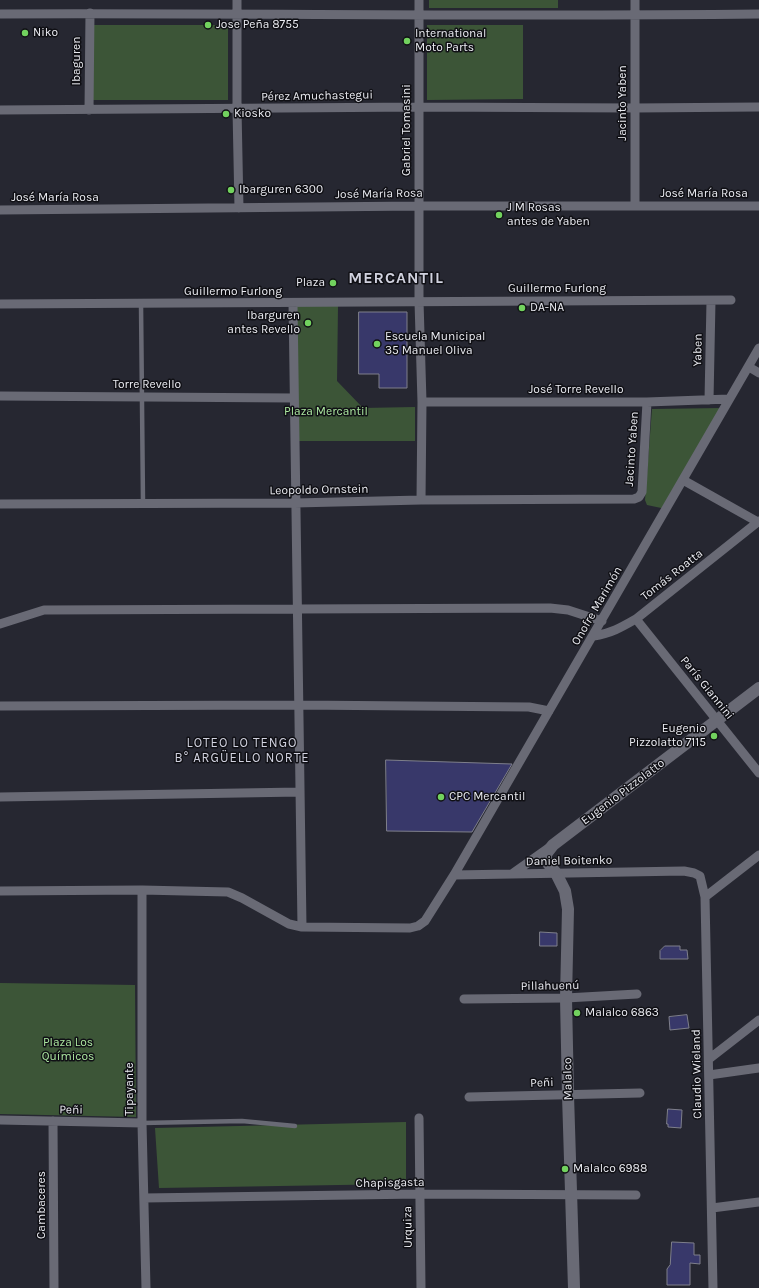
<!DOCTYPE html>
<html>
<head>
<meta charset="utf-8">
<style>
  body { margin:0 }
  canvas { display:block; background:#262731 }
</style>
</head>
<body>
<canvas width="759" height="1288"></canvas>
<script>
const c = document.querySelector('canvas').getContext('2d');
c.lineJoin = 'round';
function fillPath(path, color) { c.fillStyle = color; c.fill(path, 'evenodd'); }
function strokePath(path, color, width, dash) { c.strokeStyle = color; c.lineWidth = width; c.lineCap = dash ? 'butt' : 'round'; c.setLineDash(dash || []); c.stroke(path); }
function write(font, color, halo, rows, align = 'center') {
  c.font = font + ' Karla,sans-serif'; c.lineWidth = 3; c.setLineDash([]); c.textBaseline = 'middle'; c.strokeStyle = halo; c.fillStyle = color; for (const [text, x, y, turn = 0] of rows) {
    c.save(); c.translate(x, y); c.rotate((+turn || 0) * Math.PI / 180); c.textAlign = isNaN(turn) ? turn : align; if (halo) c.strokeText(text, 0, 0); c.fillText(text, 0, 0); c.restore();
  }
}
fillPath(new Path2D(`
  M429 0H558V8H429Z
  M91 25H228V100H91Z
  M427 25H523V99L427 100Z
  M296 306H338L337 381 363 408 415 407V441H297Z
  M724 408 666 509 647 505 645 500 652 409Z
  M0 983 135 985 136 1117 0 1114Z
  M406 1122V1179L399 1184 159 1188 155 1128Z`), '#3c5537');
const building = new Path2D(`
  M359 312H407V388H379V374H359Z
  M386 760 512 764 472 832 387 831Z
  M540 932 557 933V946H540Z
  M665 946H680V950H687L688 959H660V951Z
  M687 1015 689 1028 670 1030 669 1017Z
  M668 1109 682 1110 681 1128 668 1127V1124H667Z
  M672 1242 694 1243V1255H700V1264L690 1263V1285H667V1269L670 1265Z`);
fillPath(building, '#38386a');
strokePath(building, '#7e7f8b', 1);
strokePath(new Path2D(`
  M141 304 143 503
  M142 1123 242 1121 295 1126`), '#696a75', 4.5);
strokePath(new Path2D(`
  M237 0V109L239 208
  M419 0V301L422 402 421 500
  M635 0V205
  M0 14C253 13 506 17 759 14
  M0 110 420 107 635 108 759 107
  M89 110 90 13
  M0 210 419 206H759
  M293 303 302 927
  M0 304 731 300
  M749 367 759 373
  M0 396 294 398
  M709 400 711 301
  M422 402H647L729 399
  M683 480 758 522
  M0 504 295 503 421 500 634 499 639 497 642 492 647 402
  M636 619 759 773
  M0 624 44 610 550 608 568 610 602 621
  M594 636C610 634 622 627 636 619L759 521
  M0 706 298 705 529 707 549 711
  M0 797 300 792
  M512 874 550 847
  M454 875 684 871 694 873 700 876 705 897 713 1288
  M142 890V1123L146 1288
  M0 891 142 890 228 892 242 898 289 924 302 927 410 928 418 926 425 921 454 875 759 348
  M705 897 759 855
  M464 999 566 998 637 994
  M709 1059 759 1020
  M709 1075 759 1068
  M469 1097 640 1093
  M419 1118 421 1288
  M0 1120 142 1123
  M53 1121 54 1288
  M144 1198 420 1194 636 1195
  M712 1208 759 1202`), '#696a75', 9);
strokePath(new Path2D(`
  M574 1288 568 1095 566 998 568 909 565 891 556 873 546 861V854L553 845 759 688`), '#696a75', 12);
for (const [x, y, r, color] of [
  [208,25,4,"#72d25e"],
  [25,33,4,"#72d25e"],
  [407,41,4,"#72d25e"],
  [226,114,4,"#72d25e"],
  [231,190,4,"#72d25e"],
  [499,215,4,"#72d25e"],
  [333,283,4,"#72d25e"],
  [522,308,4,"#72d25e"],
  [308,323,4,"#72d25e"],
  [377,344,4,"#72d25e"],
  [714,736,4,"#72d25e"],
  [441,797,4,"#72d25e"],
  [577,1013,4,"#72d25e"],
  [565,1169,4,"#72d25e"]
]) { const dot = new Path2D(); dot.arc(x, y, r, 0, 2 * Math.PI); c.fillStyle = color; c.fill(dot); strokePath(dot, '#101015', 1.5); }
write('12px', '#ebecf2', '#101015', [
  ["Jose Peña 8755",216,25],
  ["Niko",33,33],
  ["International",415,34],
  ["Moto Parts",415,48],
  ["Kiosko",234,114],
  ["Ibarguren 6300",239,190],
  ["J M Rosas",507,208],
  ["antes de Yaben",507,222],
  ["Plaza",325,283,"right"],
  ["DA-NA",530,308],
  ["Ibarguren",300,316,"right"],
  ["antes Revello",300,330,"right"],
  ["Escuela Municipal",385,337],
  ["35 Manuel Oliva",385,351],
  ["Eugenio",706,729,"right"],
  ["Pizzolatto 7115",706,743,"right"],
  ["CPC Mercantil",449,797],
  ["Malalco 6863",585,1013],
  ["Malalco 6988",573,1169]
], 'left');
write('12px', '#ebecf2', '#101015', [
  ["Ibaguren",77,61,-90],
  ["Pérez Amuchastegui",317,96,-1],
  ["Jacinto Yaben",623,103,-90],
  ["Gabriel Tomasini",407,130,-90],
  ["José María Rosa",379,194,-1],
  ["José María Rosa",704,194],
  ["José María Rosa",55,198],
  ["Guillermo Furlong",557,289],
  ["Guillermo Furlong",233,292],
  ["Yaben",698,350,-89],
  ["Torre Revello",147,385],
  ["José Torre Revello",576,390],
  ["Jacinto Yaben",632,449,-86],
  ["Leopoldo Ornstein",319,490,-1],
  ["Tomás Roatta",672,575,-38],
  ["Onofre Marimón",597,606,-60],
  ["París Giannini",707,688,51],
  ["Eugenio Pizzolatto",623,792,-37],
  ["Daniel Boitenko",569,861,-1],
  ["Pillahuenú",550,986,-1],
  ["Claudio Wieland",697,1074,-91],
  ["Malalco",568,1079,-91],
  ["Peñi",542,1083,-2],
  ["Tipayante",130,1089,-90],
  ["Peñi",71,1110,1],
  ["Chapisgasta",390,1183,-1],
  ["Cambaceres",42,1205,-90],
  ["Urquiza",408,1227,-91]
]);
write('12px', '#ade9a1', '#101015', [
  ["Plaza Mercantil",326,412],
  ["Plaza Los",68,1043],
  ["Químicos",68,1057]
]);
c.letterSpacing = '1px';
write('13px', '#d1d2df', '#101015', [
  ["LOTEO LO TENGO",242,743],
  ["B° ARGÜELLO NORTE",242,758]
]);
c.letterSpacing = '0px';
c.letterSpacing = '1px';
write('bold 16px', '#d1d2df', '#101015', [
  ["MERCANTIL",396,278]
]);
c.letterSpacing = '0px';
</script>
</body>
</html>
